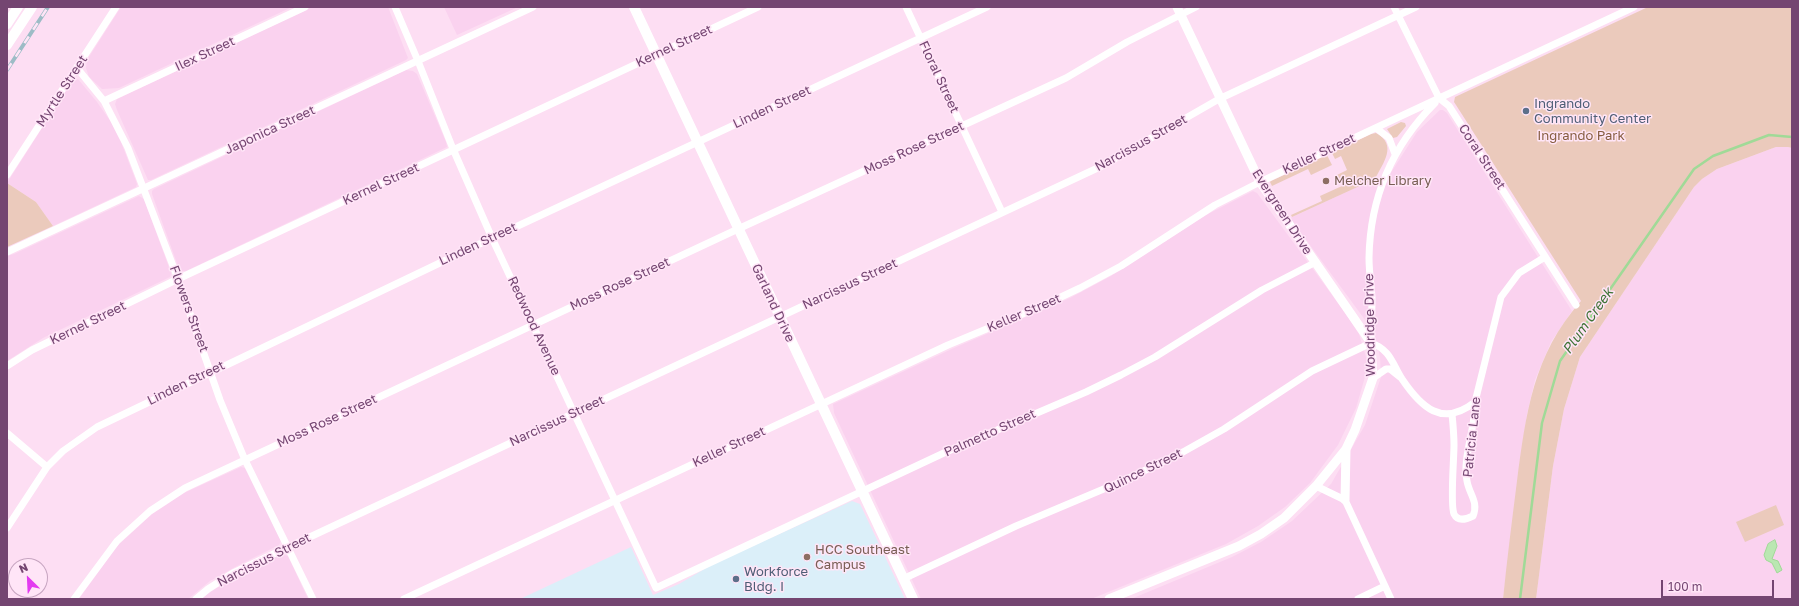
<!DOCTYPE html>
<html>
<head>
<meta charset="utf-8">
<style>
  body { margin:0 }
  #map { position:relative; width:1799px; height:606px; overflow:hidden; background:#fddef3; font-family:"Golos Text",sans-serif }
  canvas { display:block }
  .frame { position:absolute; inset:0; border:8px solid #744571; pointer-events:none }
  .north { position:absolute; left:8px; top:558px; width:40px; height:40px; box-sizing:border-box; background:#ffe5f7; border:1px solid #c7a5c1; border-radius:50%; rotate:336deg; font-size:11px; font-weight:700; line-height:16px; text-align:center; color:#744571 }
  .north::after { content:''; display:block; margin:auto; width:14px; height:18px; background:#e33af0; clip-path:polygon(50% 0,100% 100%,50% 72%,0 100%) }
  .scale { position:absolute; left:1661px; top:580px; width:113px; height:18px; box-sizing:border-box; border:2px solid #744571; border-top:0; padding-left:5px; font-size:12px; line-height:14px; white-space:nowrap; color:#744571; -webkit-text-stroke:3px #ffe5f7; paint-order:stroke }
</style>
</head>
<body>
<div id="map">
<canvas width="1799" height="606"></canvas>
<div class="frame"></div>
<div class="north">N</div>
<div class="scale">100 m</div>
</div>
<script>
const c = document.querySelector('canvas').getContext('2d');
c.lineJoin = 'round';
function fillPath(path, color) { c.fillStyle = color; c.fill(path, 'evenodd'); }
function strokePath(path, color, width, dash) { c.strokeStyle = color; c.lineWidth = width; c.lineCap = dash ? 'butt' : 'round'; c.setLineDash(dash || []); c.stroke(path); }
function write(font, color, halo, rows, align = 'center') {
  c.font = font + ' "Golos Text",sans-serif'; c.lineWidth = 3; c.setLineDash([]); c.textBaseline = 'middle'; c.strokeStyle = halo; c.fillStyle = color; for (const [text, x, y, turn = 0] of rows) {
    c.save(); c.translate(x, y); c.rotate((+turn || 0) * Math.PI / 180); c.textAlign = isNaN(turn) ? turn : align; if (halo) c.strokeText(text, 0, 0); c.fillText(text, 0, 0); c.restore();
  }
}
fillPath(new Path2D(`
  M121 7H292L119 88 102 89 89 77 86 68 87 60Z
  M312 7H388L408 58 406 60 151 180H148L117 110 115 104 117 99Z
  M444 7H518L457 35Z
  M406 70 413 71 417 74 446 142 447 147 186 271H182L179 269 152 194V191L154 189Z
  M78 79 97 102 111 122 121 142 137 184 136 187 53 226 36 202 7 183 70 84 73 81Z
  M1440 110H1443L1447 113 1572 311 1551 342 1535 380 1527 414 1503 599H1131L1232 557 1261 542 1292 521 1331 484 1365 425 1381 377 1380 357 1374 332 1290 218 1392 171 1417 132Z
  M1776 147H1788L1792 148V599H1536L1553 466 1564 409 1580 357 1694 187 1702 179 1717 169Z
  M1253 191 1257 193 1346 314 1359 334 1366 357 1367 370 1356 408 1338 445 1310 483 1285 507 1258 526 1226 544 1091 599H921L834 413 833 404 954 348 1070 298 1111 276 1206 215Z
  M139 196 144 199 171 273 170 277 43 338 7 361V256L14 254Z
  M241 467 245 468 248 471 281 541 279 545 237 566 210 581 188 599H79L115 548 152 514 184 493Z
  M281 554 288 556 308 599H200L232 578Z`), '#fad2ef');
fillPath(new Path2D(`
  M852 501 860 504 905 599H520L631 547 653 595 679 584 713 564Z`), '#dbeff9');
fillPath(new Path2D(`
  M1648 7H1792V148L1788 147H1776L1717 169 1702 179 1694 187 1580 357 1564 409 1553 466 1536 599H1503C1507 560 1512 520 1517 481 1526 413 1533 355 1581 301L1456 105 1454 102 1455 97Z
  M1401 122 1405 123 1406 126 1397 137 1393 138 1387 129Z
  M1376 133C1398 145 1383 163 1375 179L1292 217 1291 215 1322 201 1320 196 1342 186 1337 175 1347 170 1341 156 1335 159 1332 153 1371 134Z
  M1327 155 1332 165 1311 175 1308 169 1272 186 1270 182 1271 181Z
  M7 183 36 202 53 226 7 247Z
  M1776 505 1784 525 1745 542 1736 522Z`), '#ebcabc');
const water = new Path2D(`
  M1775 540 1777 546 1772 559 1778 561 1782 570 1777 573 1772 563 1766 560 1764 555 1768 544Z`);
fillPath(water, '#bae7b2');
strokePath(water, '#a0da97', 1);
strokePath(new Path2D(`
  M1520 599 1542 423 1560 361 1694 169 1713 156 1769 135 1792 137`), '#a0da97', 2.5);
strokePath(new Path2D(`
  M395 7 418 61 453 149 492 238 656 588 946 452 1086 392 1121 375 1155 357 1262 290 1316 262
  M906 7 1002 212
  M1394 7 1439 98 1449 106 1576 305
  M77 68 104 101 128 148 178 279 220 400 245 460 313 599
  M104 101 305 7
  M1376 128 1389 138 1395 154
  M7 175 116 7
  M7 252 533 7
  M1371 343C1371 328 1372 313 1372 297 1371 284 1369 271 1369 258 1370 197 1392 146 1435 103
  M1371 343C1390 349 1393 365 1402 379 1421 407 1442 428 1475 402
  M7 366 32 350 178 279 758 7
  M1373 378 1386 369H1390L1400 377
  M1452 414C1453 424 1454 435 1454 445 1454 459 1450 505 1454 514 1458 522 1467 519 1473 516 1479 502 1469 494 1467 481 1462 458 1476 427 1475 402L1501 297 1519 273 1545 257
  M7 433 47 467
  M1316 486 1345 500 1391 599
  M7 528 47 467 63 451 97 427 492 238 987 7
  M903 579 1016 526 1125 480 1183 452 1224 429 1312 371 1371 343
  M74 599 117 541 150 511 185 488 738 229 1066 78 1127 42 1196 7
  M196 599 208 589 233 573 1104 165 1219 99 1416 7
  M404 599 948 345 1044 305 1080 288 1121 266 1215 205 1260 182 1634 7
  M1358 599 1385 586`), '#fff', 7);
strokePath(new Path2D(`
  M1345 500 1346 449
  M1109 599 1239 546 1261 534 1284 518 1316 486 1346 449 1355 430 1373 378 1371 343 1260 182 1177 7`), '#fff', 9);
strokePath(new Path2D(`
  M634 7 913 599
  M7 24 18 7
  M7 45 32 7`), '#fff', 10);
const rail = new Path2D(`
  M7 70 48 7`);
strokePath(rail, '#9dbcc6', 4);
strokePath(rail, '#ffe5f7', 2.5, [8]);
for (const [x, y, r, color] of [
  [1526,111,4,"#5c6f8a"],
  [1326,181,4,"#8d6e63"],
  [807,557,4,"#8d6e63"],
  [736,579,4,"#5c6f8a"]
]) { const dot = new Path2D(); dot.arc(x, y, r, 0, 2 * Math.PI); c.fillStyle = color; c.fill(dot); strokePath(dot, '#ffe5f7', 1.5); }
write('13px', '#744571', '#ffe5f7', [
  ["Kernel Street",674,46,-25],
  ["Ilex Street",205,54,-25],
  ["Floral Street",939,77,65],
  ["Myrtle Street",62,91,-57],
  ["Linden Street",772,107,-25],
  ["Japonica Street",270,130,-25],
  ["Narcissus Street",1141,143,-29],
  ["Moss Rose Street",914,148,-25],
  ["Keller Street",1319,154,-25],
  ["Coral Street",1482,157,57],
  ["Kernel Street",381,184,-25],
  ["Evergreen Drive",1282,212,57],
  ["Linden Street",478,244,-25],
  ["Moss Rose Street",620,284,-25],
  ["Narcissus Street",850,284,-25],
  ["Garland Drive",773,303,65],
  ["Flowers Street",189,309,70],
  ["Keller Street",1024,313,-23],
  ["Kernel Street",88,323,-26],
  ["Woodridge Drive",1370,325,-91],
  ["Redwood Avenue",534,326,65],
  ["Linden Street",186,383,-26],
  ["Moss Rose Street",327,421,-25],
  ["Narcissus Street",557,421,-25],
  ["Palmetto Street",990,433,-24],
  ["Patricia Lane",1472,437,-84],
  ["Keller Street",729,447,-25],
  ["Quince Street",1143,471,-26],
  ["Narcissus Street",264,560,-27]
]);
write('13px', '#4e5e75', '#ffe5f7', [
  ["Ingrando",1534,104],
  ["Community Center",1534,119],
  ["Workforce",744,572],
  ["Bldg. I",744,587]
], 'left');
write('13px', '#875e41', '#ffe5f7', [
  ["Ingrando Park",1581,136]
]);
write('13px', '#785e54', '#ffe5f7', [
  ["Melcher Library",1334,181],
  ["HCC Southeast",815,550],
  ["Campus",815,565]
], 'left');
write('italic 14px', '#3e7435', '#ffe5f7', [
  ["Plum Creek",1588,321,-55]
]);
</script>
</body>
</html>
